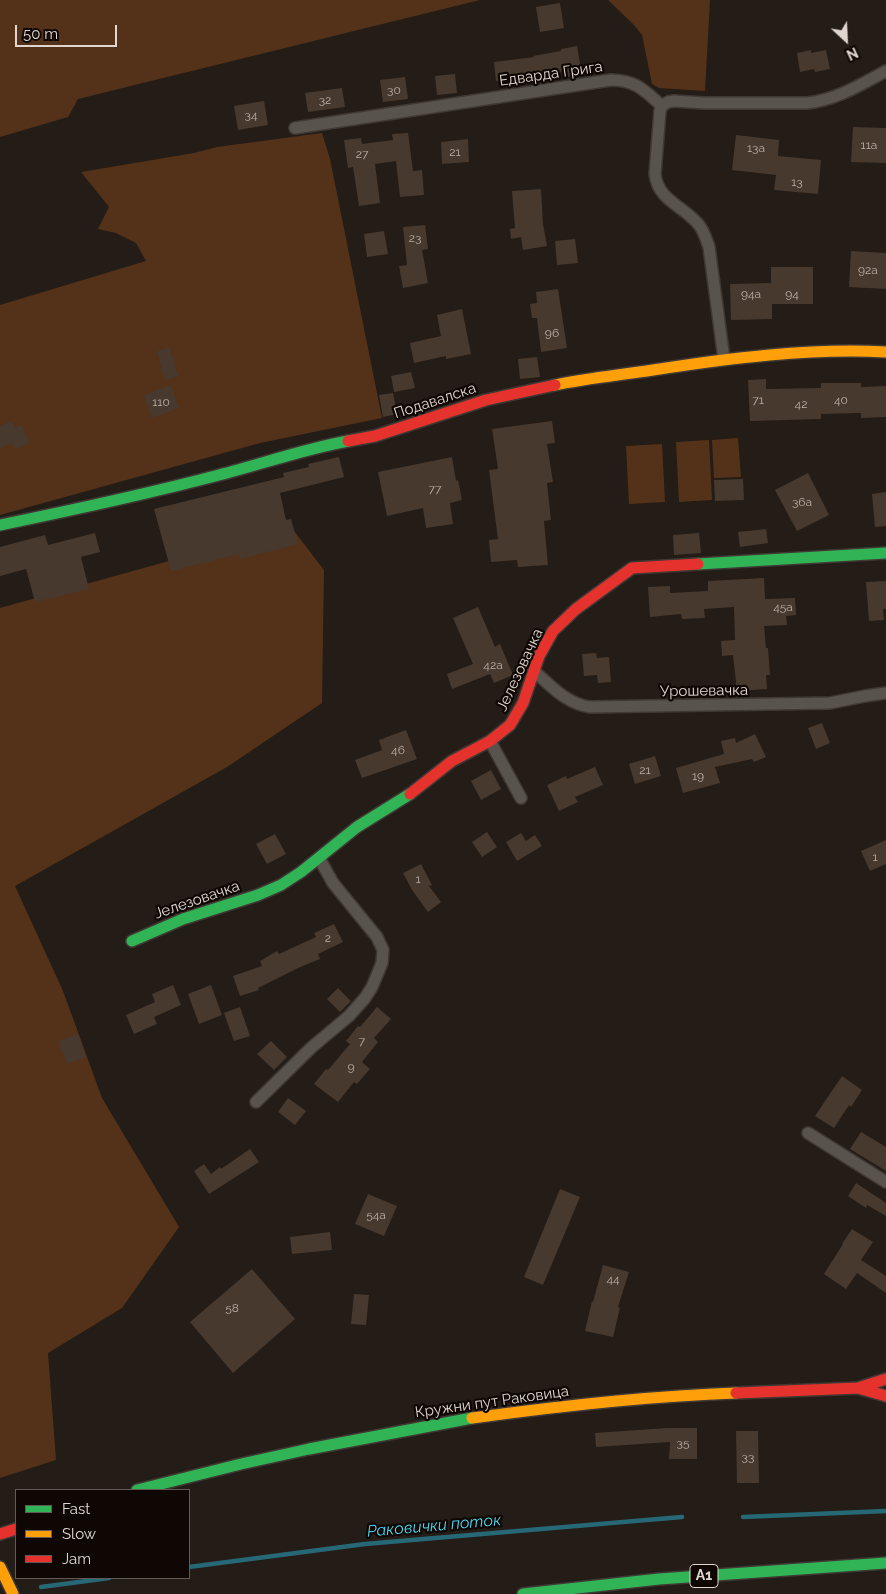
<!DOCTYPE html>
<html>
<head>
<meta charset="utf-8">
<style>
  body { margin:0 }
  #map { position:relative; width:886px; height:1594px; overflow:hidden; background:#241c16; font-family:Raleway,sans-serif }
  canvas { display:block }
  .legend { position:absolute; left:15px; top:1489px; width:175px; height:90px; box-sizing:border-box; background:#0e0704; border:1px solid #625a55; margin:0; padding:6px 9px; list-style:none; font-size:15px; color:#e1d6cf }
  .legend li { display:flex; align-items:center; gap:10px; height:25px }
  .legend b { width:25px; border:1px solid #625a55 }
  .north { position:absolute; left:821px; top:15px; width:50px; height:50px; -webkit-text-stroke:4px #0e0704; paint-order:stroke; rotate:155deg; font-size:14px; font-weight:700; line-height:20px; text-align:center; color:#e1d6cf }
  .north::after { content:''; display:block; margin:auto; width:18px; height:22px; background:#e1d6cf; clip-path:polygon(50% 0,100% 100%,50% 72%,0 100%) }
  .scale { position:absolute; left:15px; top:25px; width:102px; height:22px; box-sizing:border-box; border:2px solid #e1d6cf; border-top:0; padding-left:6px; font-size:15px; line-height:18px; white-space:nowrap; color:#e1d6cf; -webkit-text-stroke:4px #0e0704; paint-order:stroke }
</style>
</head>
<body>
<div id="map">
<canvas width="886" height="1594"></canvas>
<ul class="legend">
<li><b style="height:6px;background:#30b455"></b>Fast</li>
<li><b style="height:6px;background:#ff9f0a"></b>Slow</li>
<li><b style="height:6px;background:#e5322d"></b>Jam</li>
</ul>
<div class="north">N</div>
<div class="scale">50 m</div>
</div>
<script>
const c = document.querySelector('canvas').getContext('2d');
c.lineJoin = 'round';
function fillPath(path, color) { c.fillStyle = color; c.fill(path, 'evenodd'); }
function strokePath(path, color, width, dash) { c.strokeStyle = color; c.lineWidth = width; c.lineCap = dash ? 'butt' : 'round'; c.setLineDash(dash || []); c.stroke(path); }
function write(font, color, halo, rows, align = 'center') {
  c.font = font + ' Raleway,sans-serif'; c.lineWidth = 4.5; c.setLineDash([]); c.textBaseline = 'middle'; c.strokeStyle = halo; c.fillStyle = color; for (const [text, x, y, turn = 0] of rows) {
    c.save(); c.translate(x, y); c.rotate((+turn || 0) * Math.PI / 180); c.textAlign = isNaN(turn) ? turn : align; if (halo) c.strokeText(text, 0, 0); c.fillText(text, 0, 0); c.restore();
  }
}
fillPath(new Path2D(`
  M0 0H480L78 99 68 117 0 137Z
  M608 0H710L705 91 659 88 652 84 642 35 634 25Z
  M322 133 330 159 382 418 260 443 0 515V305L146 261 136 243 116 233 98 229 109 207 81 172 194 153 217 147Z
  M738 438 741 477 714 478 712 440Z
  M709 440 712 500 679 502 676 442Z
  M662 444 665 502 629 504 626 446Z
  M291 527 324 570 322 703 227 767 15 886 63 991 102 1098 179 1227 122 1308 48 1353 56 1460 0 1478V608Z`), '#543219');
strokePath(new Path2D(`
  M743 1517 886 1511
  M189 1567 365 1544 682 1517
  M41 1587 109 1578`), '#266876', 4.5);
fillPath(new Path2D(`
  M560 3 564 28 540 32 536 7Z
  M577 46 582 75 566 77 565 71 496 81 494 62 534 57 533 56 561 51V49Z
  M811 50V53L826 50 830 69 815 72 814 69 800 72 797 53Z
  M455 74 457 93 437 95 435 76Z
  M405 77 408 99 383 102 380 80Z
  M342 88 345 107 308 112 305 93Z
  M264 101 268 125 238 130 234 106Z
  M853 127 886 128V163L851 162Z
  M408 133 413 171 422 170 424 195 400 197 396 161 375 164 380 203 359 206 353 167 348 168 344 140 361 138 362 144 393 140 392 134Z
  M736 135 779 140 778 156 821 160 818 194 774 190 776 175 732 170Z
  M468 139 469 162 442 164 441 142Z
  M541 189 543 224 547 246 523 250 521 237 511 239 510 229 515 228 512 191Z
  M425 225 428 249 422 250 428 283 403 288 399 266 407 265 403 227Z
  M384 231 388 254 367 257 364 234Z
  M575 239 578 263 557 265 555 241Z
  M851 251 886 253V289L849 287Z
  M771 267H813V304H772V319L731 320 730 284 771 283Z
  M558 289 567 348 541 352 537 318H532L530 304 537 303 536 292Z
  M462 309 471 354 446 359V356L414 363 410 343 441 336 437 315Z
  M169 347 178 376 165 380 157 351Z
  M537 357 540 377 520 379 518 359Z
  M411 372 415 388 394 392 391 376Z
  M766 379V389L821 388V383H861V387L886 386V417L861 418V413L821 414V419L750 421 748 380Z
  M171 385 179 408 152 418 144 395Z
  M393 393 397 414 383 417 379 395Z
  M12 421 15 428 22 425 29 443 16 449 13 443 0 448V426Z
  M552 421 555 443 547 444 553 482 547 483 551 520 544 521 548 565 518 567 517 560 491 562 489 540 498 539 489 470 498 469 492 429Z
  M339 457 344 477 280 493 286 520 291 519 298 544 240 559 239 554 171 571 154 509 284 477 283 473 309 467 308 464Z
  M452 457 456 481 458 480 462 500 450 503 453 524 426 528 423 508 387 516 378 472Z
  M808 473 829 515 797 531 775 490Z
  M743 479 744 500 715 501 714 480Z
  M886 492V526L875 527 872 494Z
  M766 529 768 543 740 547 738 532Z
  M95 533 100 552 81 557 89 589 35 602 26 569 0 576V547L45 535 48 545Z
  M699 533 701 553 674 555 673 535Z
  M764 578 765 599 795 598 796 615 786 616 787 625 764 626 766 648H768L770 675H766L767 689 737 691 733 655 722 656 721 641 735 640 734 607 704 609 705 618 682 619 681 614 650 617 648 587 670 586V593L708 591V581Z
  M886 581V609H883L884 620 869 621 866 582Z
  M478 607 495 647 500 644 513 675 494 683 490 674 452 689 447 674 473 664 453 618Z
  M596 653 597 658 609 657 611 682 598 683 597 675 584 676 582 654Z
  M822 723 830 743 816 749 808 728Z
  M406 730 417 759 362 778 355 760 382 750 379 740Z
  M755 734 766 757 754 762 752 759 715 767 720 783 683 793 676 768 724 754 721 741 735 738 736 743Z
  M655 756 661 776 635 784 629 764Z
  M595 767 603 785 575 797 578 802 559 811 547 785 566 776 567 779Z
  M491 770 501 789 481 800 471 781Z
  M487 832 497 847 482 857 472 842Z
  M521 833 526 841 535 835 542 846 517 861 506 842Z
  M275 834 286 854 267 864 256 844Z
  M886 840V864L870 871 861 851Z
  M421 864 432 885 429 886 441 902 428 912 412 890 403 873Z
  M334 924 343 942 318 954 320 959 298 968 258 988 259 990 240 996 233 976 262 966 260 961 277 951 279 954 316 937 314 933Z
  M173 985 181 1005 154 1017 157 1024 134 1034 126 1015 155 1002 152 994Z
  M211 985 222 1015 199 1024 188 994Z
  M338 988 351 1001 340 1012 327 999Z
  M240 1007 250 1036 234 1041 224 1013Z
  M377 1007 391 1019 374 1038 378 1042 362 1062 370 1069 357 1084 354 1082 338 1102 314 1084 326 1069 328 1070 350 1044 346 1041 358 1026 360 1027Z
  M78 1034 86 1057 67 1064 58 1041Z
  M271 1041 287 1057 274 1070 257 1054Z
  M842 1076 862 1090 851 1107 849 1105 834 1128 815 1116Z
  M288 1098 306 1111 295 1125 278 1112Z
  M861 1132 886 1147V1171L850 1149Z
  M250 1149 259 1162 209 1194 194 1171 204 1164 211 1174 220 1167 221 1169Z
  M856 1183 886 1203V1216L867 1205 866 1208 848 1196Z
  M560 1189 580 1197 543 1285 524 1277Z
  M368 1194 397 1206 384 1236 355 1224Z
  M852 1229 873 1242 861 1260 886 1276V1293L857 1273 846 1289 824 1274 843 1244H842Z
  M330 1232 332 1250 292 1254 290 1237Z
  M603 1265 629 1272 618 1307 620 1308 613 1337 585 1331 592 1301 593 1302Z
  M252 1269 295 1319 233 1373 190 1322Z
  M354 1294 369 1295 366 1325 351 1324Z
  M667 1428H697V1459H669L670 1442 596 1447 595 1433Z
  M736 1431H758L759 1483H737Z`), '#47392e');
const street = new Path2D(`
  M662 106 660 111 655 174C658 201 684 206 699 225 704 231 706 239 709 247L724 359
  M662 106 668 102 674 101 704 103H807C836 100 860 85 886 71
  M295 128 611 80C636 80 645 91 662 106
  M534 671C551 686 567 704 590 707L830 703 865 696 886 693
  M490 741 521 798
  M256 1102 312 1047 349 1016 365 998 372 987 382 963 383 950 377 937 333 883 319 858
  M808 1133 886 1182`);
const fast = new Path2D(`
  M0 525C73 510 147 494 219 475 262 464 304 449 348 441
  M698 564 886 553
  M132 941 183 919 258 895 281 885 301 872 357 827 410 794
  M137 1490 241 1464 309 1449 472 1418
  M523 1594 659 1579 886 1563`);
const slow = new Path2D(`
  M555 385C587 378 621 375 653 370 731 358 808 348 886 352
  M472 1418C560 1406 647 1396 736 1393
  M0 1567 13 1594`);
const jam = new Path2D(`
  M348 441 375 436 486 400 555 385
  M410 794 452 761 490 741 510 725 523 703 539 656 553 631 576 609 632 568 698 564
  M858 1388 886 1396
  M736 1393 858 1388 886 1379
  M0 1534 16 1529`);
strokePath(street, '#3f3834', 14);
strokePath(fast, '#3f3834', 14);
strokePath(slow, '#3f3834', 14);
strokePath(jam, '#3f3834', 14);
strokePath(street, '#59534e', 11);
strokePath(fast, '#30b455', 11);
strokePath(slow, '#ff9f0a', 11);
strokePath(jam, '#e5322d', 11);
write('12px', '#baafa7', null, [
  ["30",394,90],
  ["32",325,100],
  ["34",251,115],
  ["11a",869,145],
  ["13a",756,148],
  ["21",455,152],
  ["27",362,154],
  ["13",797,182],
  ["23",415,238],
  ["92a",868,270],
  ["94a",751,294],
  ["94",792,294],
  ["96",552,333],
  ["71",758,400],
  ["40",841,400],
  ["110",161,402],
  ["42",801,404],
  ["77",435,489],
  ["36a",802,502],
  ["45a",783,607],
  ["42a",493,665],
  ["46",398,750],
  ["21",645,770],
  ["19",698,776],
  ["1",875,857],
  ["1",418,879],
  ["2",328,938],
  ["7",362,1041],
  ["9",351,1067],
  ["54a",376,1215],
  ["44",613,1279],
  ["58",232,1308],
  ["35",683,1443],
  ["33",748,1457]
]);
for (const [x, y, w] of [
  [704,1576,28]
]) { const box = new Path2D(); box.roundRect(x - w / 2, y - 11.5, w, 23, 4); c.fillStyle = '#0e0704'; c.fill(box); strokePath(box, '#e1d6cf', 1); }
write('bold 14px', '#e1d6cf', null, [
  ["A1",704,1576]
]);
write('15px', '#e1d6cf', '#0e0704', [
  ["Едварда Грига",551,74,-8],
  ["Подавалска",435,401,-18],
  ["Јелезовачка",520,670,-65],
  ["Урошевачка",704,691,-1],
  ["Јелезовачка",197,900,-19],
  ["Кружни пут Раковица",492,1402,-8]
]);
write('italic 16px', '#4dd9f5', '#0e0704', [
  ["Раковички поток",434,1526,-5]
]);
</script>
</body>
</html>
